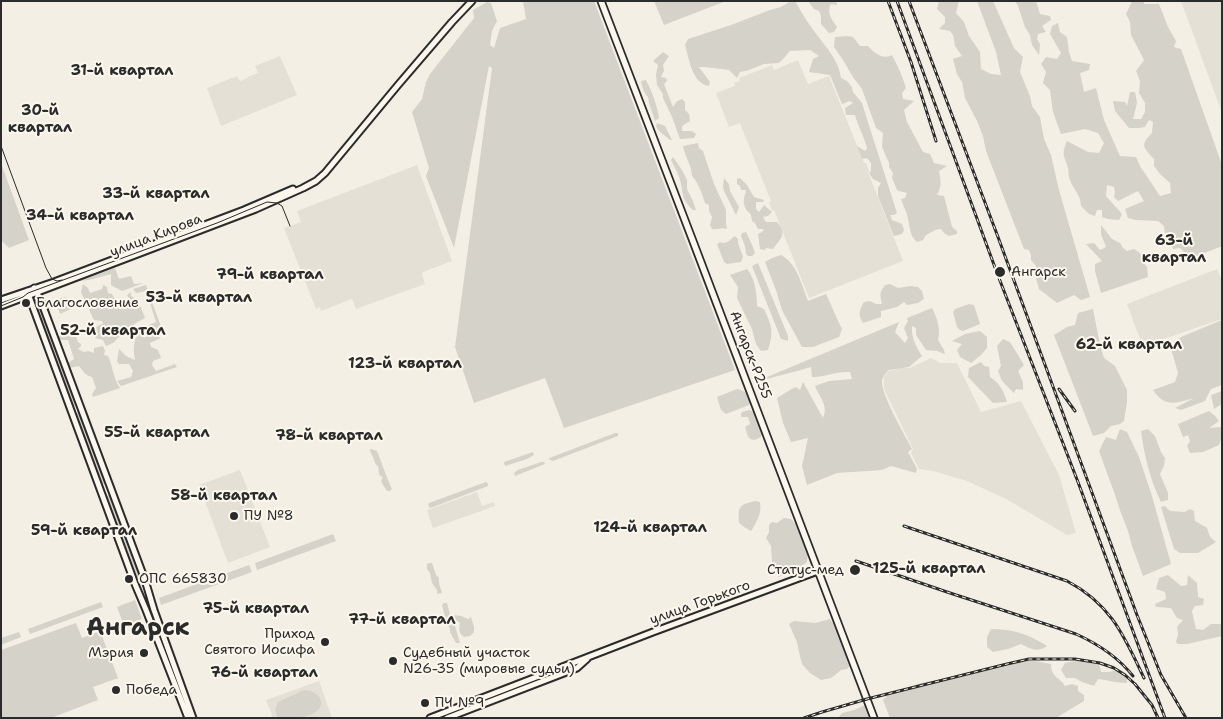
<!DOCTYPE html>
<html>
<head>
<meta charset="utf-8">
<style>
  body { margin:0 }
  #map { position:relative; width:1223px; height:719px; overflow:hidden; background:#f3efe4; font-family:"Shantell Sans",sans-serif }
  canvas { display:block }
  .frame { position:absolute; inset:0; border:2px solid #2b2b2b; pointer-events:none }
</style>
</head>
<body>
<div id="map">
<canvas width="1223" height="719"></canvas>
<div class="frame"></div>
</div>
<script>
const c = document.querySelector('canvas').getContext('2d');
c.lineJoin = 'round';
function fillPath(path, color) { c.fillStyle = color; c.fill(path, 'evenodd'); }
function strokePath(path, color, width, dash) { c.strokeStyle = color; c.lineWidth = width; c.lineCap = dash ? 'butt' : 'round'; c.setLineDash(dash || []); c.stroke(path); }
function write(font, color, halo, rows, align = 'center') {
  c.font = font + ' "Shantell Sans",sans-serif'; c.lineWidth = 4; c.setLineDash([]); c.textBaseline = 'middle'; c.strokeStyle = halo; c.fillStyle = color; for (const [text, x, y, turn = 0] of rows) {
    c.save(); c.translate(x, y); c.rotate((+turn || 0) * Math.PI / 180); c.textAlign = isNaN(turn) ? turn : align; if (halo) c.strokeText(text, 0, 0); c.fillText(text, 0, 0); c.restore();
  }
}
fillPath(new Path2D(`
  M1181 1H1222V113Z
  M280 56 297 95 221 126 207 88 237 76 240 81 248 78 247 77 258 73 255 66Z
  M798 60 808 84 829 76 864 163H866L869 171 868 172 903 261 809 298 774 210 772 211 769 202 771 201 740 123 729 127 716 93 735 86 734 83 740 81 739 78 772 65 774 70Z
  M417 165 452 261 423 272 422 274 425 284 356 309 352 299 321 311 320 307 316 309 284 228 301 222 297 211Z
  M1217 269 1222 281V319L1140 347V339L1127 304Z
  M931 358 940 363H957L981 412 1021 401 1059 475 1076 533 1067 535 1008 500 967 481 933 471 919 469 911 453 913 449 884 389V377L889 371 902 368H910Z
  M240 470 270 547 228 563 199 485Z
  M477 492 482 506 494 502 495 506 433 528 427 510Z
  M319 681 332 718H273L266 700Z`), '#e4e0d6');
fillPath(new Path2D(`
  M523 1H594L735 370 564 428 545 378 474 403 455 347 492 68 489 66 454 248 426 176 429 168 412 112 422 99 426 82 430 74 474 18 473 10 487 2 491 3 497 21 492 31 490 45 494 48 500 28 526 19Z
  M654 1H726L664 25Z
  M791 1H795C801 11 807 22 814 31 825 46 839 60 841 78L847 81 852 87 853 92 862 103 866 116 897 213 894 215H890L892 220 902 224 904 230 902 234 894 236 893 234 878 196V188L881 183 873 179 869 173 871 171V163L867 158 862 159 857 146 865 151 867 148C864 136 858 127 855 115H846L845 108 853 103 850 101 842 104 830 75 809 72 813 59 819 56 810 50 790 51 784 58 779 63 764 64 749 70 740 72 737 78 729 70 704 67H699L710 82 709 86C692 84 689 58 685 45L688 39 731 25 770 10 781 7Z
  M808 1H836L837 5 831 4C826 12 832 20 837 27L834 32 829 33 821 24V16L819 11 814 9Z
  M939 1H959L956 13 964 22 969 36 980 52 981 69 991 74 1001 75 996 52 977 1H993L1014 48 1023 57 1020 72 1030 96 1032 106 1040 117 1044 139 1051 155 1059 190 1090 297 1081 300 1074 295 1057 303 1039 289 1036 278V266L1031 260V255L1029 250 1024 249 986 151 983 136 977 121 965 98 962 82 957 74 953 59 962 56 955 46 953 35 950 31 939 29 945 23V17L937 9Z
  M1015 1H1036L1040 14 1050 16 1051 20 1042 26 1046 32 1038 34 1037 39 1040 44 1039 55 1032 45 1030 35 1025 27 1018 6Z
  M1132 1H1144V4H1159L1168 27 1176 41 1174 47 1181 49 1222 165V246L1190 259 1180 248 1173 249C1170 240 1164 236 1164 226L1158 221 1136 220 1128 218 1125 209 1144 201 1138 191 1118 201 1114 197 1115 192 1114 187 1107 185 1106 196 1122 214 1119 220 1108 219 1102 217V210H1097L1095 216 1089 214 1081 206C1081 195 1073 189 1070 180 1068 176 1069 171 1068 168 1064 154 1061 156 1067 141L1088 152 1099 153 1104 143 1098 133 1085 129 1061 134 1053 112 1050 90 1043 83 1046 72 1041 64 1046 57 1057 59 1061 53 1050 34 1052 26 1058 23 1060 32 1067 37 1069 52 1072 61 1090 64 1089 70 1080 73 1084 92 1096 88 1104 120 1120 156 1136 157 1140 166 1160 196 1171 193 1170 183 1160 174 1154 166V159C1143 147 1140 145 1152 133L1153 122 1149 120 1145 127 1139 128H1129L1115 111 1113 101 1125 102 1127 106 1130 92H1135L1137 103 1133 119H1141L1145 112V103L1139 93 1140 81 1136 71 1144 60 1131 35 1130 22 1126 14Z
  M847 36 853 37 860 46H868C874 53 883 60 892 55 894 59 896 63 898 67 901 73 904 82 906 88L902 93 903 99 914 101 904 110 907 122 923 152 930 154 934 163 947 166 939 171C941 181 942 186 937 195L944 196 952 227 957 231V234L949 236 944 233 941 229C935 229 932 232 926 235L923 240 917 242C910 236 910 228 908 219 907 212 903 206 901 199L905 198 907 193 899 191 897 190 892 178 893 173 889 167V163L882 147 883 133 876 128 862 89 853 77 843 60 834 47 835 37Z
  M663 52 669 56 663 65 664 71 661 77 666 78 667 81 664 84 673 107 677 101 682 99 685 102V110L689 114 690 121 682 126V131H692L696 134 694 138 680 139 672 117 663 98V94L657 85 656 74 658 65 653 61Z
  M646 80C652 92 657 104 659 118L655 121 649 103 648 97C644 92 642 88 641 81Z
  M657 123 665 126 672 140H670C665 135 658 132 656 126Z
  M698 143 699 148 703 151 714 184 726 210V223L727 229C720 227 719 230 712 229L710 225 712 217 709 211V205L705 203C702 193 699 184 692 176 692 166 685 157 683 146Z
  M673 157 682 170 687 180V189L693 201 696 210H693C680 198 684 193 680 180 678 173 674 166 671 160Z
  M1 163 29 240 9 248 1 240Z
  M724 178 729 184 730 191 739 207 736 215 724 191 723 186Z
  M740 178 747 185 754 197 764 200 763 202H756V209L759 212 764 205 772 212 768 216 763 217 766 222H777C788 234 780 239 773 249L766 248 765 250 760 249 758 234 762 232 764 229H758L755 223 752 221C751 209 748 215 745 207 742 201 745 196 746 190H741L740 186 737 184V179Z
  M1101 225 1112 239 1120 243 1123 248 1127 251 1134 249 1141 254V260L1147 267 1148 277 1101 293 1095 271V264L1102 261 1086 244 1094 243 1100 250 1106 247 1101 234Z
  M746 232 753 247 755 253 752 256H748L746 254 745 246 741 236 742 233Z
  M735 236 738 239V243L743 257 741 262 727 264 724 262 717 244 720 242C727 245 729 240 735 236Z
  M781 255C797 263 802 286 808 301L826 294C832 306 836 318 842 329L839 337 813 347H802L782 310 776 290 765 262 772 258Z
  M758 263 788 336V341L781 339 752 266Z
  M115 268 119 279 131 276 134 284 144 283 122 291 111 285V274L89 280 78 281Z
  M747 269C755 278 757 294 757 306L764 309C772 326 774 332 768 350L761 351 756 344 752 329 737 298 738 287 730 275Z
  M83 284 88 288 90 293 102 289 103 285 107 287 108 293 112 294 115 299V306L121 308 126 303 129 306 132 303 127 295 131 292V296L138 300 145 318 134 324V335C116 330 121 342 106 346L103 340 95 338 97 334 96 328 97 326 103 324 102 321 94 320 92 316 81 292Z
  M890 284 898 288 910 286 918 287 922 291 924 299 918 303 907 305 904 302 897 307 881 311V317L863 323C858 315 859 310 864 302L870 301 876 304H882C880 294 879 293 885 285Z
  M146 285 164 335 148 328 149 325 156 322 146 291 136 293 133 289Z
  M66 297 73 308 60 314 55 300Z
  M39 303 77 405 71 406 33 306Z
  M969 304 974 305 980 324 963 331 960 330 957 327 953 312 955 309Z
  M932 308C937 318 941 329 938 340L944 350 945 354 937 351 926 350 916 335V328L912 326C911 337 916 347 922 356L909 367 889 370C886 373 883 376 882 380 880 393 905 435 912 449L908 452 917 469 916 473 891 466 882 470 837 473 807 485 802 466 808 438 791 442 783 423 777 398 790 390 796 387 800 390 803 382 823 418C829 405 819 397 815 386L829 381 852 379 850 372C837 371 825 377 812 377L811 367 797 371 755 382 899 322 895 332 905 343 908 338 904 328 908 321 907 318Z
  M1093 309 1100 345 1104 358 1115 366 1127 390V402L1124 421 1120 424 1111 426 1104 433 1093 436 1054 335 1067 327 1075 325 1078 313Z
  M1222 320V385L1211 389 1205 401 1181 410 1175 408 1194 398C1176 403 1165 408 1153 390L1175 382 1178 373 1170 345 1181 337Z
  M141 326 144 338 151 334 161 338 150 343 151 347 158 350 161 358 153 361 152 365 156 371 175 364 177 367 121 386 117 381 131 377 133 371 129 364H119L117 361 119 349 126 356 135 360C132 345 135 339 141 326Z
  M65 328H72L76 330 75 333 78 342 81 344V346L78 349 84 352 88 351 94 353V348L103 346 105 351 104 355 108 356C113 366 113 379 120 388L93 397 92 394 96 388 92 377C85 375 83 371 79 366L69 368 68 363 74 359 68 340H59L58 336 66 333Z
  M980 331 987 337V348L981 355 971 363 960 357 957 350 962 344 952 341 965 334Z
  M1003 339 1010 342 1024 365 1018 371 1023 382V390L1016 389 1014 393 1002 381 998 371 1001 366 997 346Z
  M981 362 984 366 989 367 990 377C1000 383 1004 392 1007 402L993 403 968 377 969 368Z
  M737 389C745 391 748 393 751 402L749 405 726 414 721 410 717 397Z
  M1222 391V404L1214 409 1211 395Z
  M749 410 756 413 763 431 761 437C749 444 748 437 745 427L750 424 748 417H741V414L742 412Z
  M1209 411 1215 416 1219 421 1209 428 1222 427V437L1219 445 1203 452 1190 453 1187 446 1190 441 1188 435 1183 437 1178 424Z
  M81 412 107 483 101 485 75 414Z
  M1120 429 1127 432 1139 457 1152 496 1171 564 1143 576 1132 546 1128 531 1121 513 1114 492 1099 451 1106 437 1116 440Z
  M1148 429 1155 436 1161 452 1165 458 1164 466 1160 474 1168 493V500L1161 502C1150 480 1144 454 1141 431Z
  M615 433H618V436L553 461 548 459 552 457Z
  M371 449 377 451C382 464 386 476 392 489L390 491H387L383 485 381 480 383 478 379 474 378 466 376 465 370 450Z
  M533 452 534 455 527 459 505 466 504 462Z
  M541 462H544L545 464 515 476 514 473 518 470Z
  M486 482 488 484V486L433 507 430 508 428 505 429 503Z
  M111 494 143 580 136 582 104 497Z
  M755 501 760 502C762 514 757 521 751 531L744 527 739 523C738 506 739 505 755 501Z
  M1165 506 1170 511 1185 512 1190 509 1194 511 1195 521 1207 528 1210 537 1216 542 1198 553H1180L1174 549 1161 507Z
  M784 518 791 519 797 525 808 551 807 562C798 569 788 573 778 577V570L772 562 771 546 766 538 769 532V525L772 522 777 523Z
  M333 534 336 541 257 570 255 563Z
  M429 563H432L436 575 439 578C438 583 441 588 442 593L437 594V590L432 583 430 573 427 569V564Z
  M249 565 252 572 161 605 159 598Z
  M1168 575 1181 586 1187 585 1188 575 1197 583 1198 597 1204 599 1203 605 1195 606 1192 611 1196 629 1203 630 1211 624H1222V636L1187 644H1178L1176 642 1178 634 1177 627 1183 620 1177 618 1171 608 1156 607 1155 604 1166 599 1165 592 1156 589 1159 578Z
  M135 600 142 619 124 626 117 607Z
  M101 602 103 607 30 634 28 629Z
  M444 603H447L452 623 455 626 460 643H456L450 632V629L447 624 442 605Z
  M454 615 461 616 468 619 471 617 474 627V632L470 636 464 637C458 632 459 630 460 623L455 620Z
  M830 619C840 633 846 649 850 666L847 669 841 670 831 678 821 680 810 673 802 664 799 652 797 642 789 624 794 621 815 623Z
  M76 623 82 638 100 631 118 678 93 687 98 700 51 718H1V650Z
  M991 629C1013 629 1028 634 1047 646 1037 653 1031 649 1021 644L1008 649 993 652 987 647V637Z
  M19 632 21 637 1 645V638Z
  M1081 660 1099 663 1101 672H1109L1116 670 1126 675 1127 683C1116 683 1108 680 1098 679L1094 686 1082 682 1075 678H1066L1061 670 1065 663Z
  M1025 661H1035L1051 664C1051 678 1060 677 1065 686L1072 684 1078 686V691L1084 695V701L1056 718H890L883 700 889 694 921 683 942 679 997 665Z
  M304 690C320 690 328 706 314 713 303 719 290 718 278 718L275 710 278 702Z
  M865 705 870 718H838L842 713 854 710Z`), '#d5d2c9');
const secondary = new Path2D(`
  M34 288 37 293 41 301 145 580 154 610 193 718
  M27 291 135 584 146 610 188 718
  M1 300 54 282 244 210 293 189
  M1 306 256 209 303 188 316 181 325 173 398 85 452 22 472 1
  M430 718 653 632 818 571
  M447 718 577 668 587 659`);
const primary = new Path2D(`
  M601 1C692 240 785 478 874 718`);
strokePath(secondary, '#2b2b2b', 9);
strokePath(primary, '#2b2b2b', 9);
strokePath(secondary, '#fbf7ec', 5);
strokePath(primary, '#fbf7ec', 5.5);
strokePath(new Path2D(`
  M1 146 46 268 52 279 57 281 62 280
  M1 306 23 297 28 293 217 223 267 202 277 203 282 206 290 226`), '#2b2b2b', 1);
const rail = new Path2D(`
  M888 1 911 62 936 141
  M897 1 997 273 1078 482 1165 718
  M909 1 998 237 1137 615 1161 675 1186 718
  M1059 389 1075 411
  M904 526 1067 581C1111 604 1124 636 1144 678
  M856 561 950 593 1076 634C1098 644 1118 657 1133 676
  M804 718 822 712 867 699 1007 664 1029 659H1075L1100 663 1114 668 1125 675 1135 684 1152 705 1158 718`);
strokePath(rail, '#2b2b2b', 3);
strokePath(rail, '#fbf7ec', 1, [4]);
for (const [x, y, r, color] of [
  [1000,272,6,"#2b2b2b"],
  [26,303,5,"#2b2b2b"],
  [234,516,5,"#2b2b2b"],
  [855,570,6,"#2b2b2b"],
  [129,579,5,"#2b2b2b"],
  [325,642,5,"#2b2b2b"],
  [144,653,5,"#2b2b2b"],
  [393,661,5,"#2b2b2b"],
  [116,690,5,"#2b2b2b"],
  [425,703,5,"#2b2b2b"]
]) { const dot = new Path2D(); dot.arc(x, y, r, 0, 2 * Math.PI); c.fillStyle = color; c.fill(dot); strokePath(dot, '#fbf7ec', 2); }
write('14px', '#2b2b2b', '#fbf7ec', [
  ["улица Кирова",156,236,-21],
  ["Ангарск-Р255",750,355,69],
  ["улица Горького",700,603,-20]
]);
write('14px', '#2b2b2b', '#fbf7ec', [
  ["Ангарск",1011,272],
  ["Благословение",36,303],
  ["ПУ №8",244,516],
  ["Статус-мед",844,570,"right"],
  ["ОПС 665830",139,579],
  ["Приход",315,634,"right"],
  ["Святого Иосифа",315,650,"right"],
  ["Мэрия",134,653,"right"],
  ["Судебный участок",403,653],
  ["N26-35 (мировые судьи)",403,669],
  ["Победа",126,690],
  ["ПЧ №9",435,703]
], 'left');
write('bold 15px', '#2b2b2b', '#fbf7ec', [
  ["31-й квартал",122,71],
  ["30-й",40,111],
  ["квартал",40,128],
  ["33-й квартал",156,194],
  ["34-й квартал",80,216],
  ["63-й",1174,241],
  ["квартал",1174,258],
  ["79-й квартал",270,275],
  ["53-й квартал",199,298],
  ["52-й квартал",113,331],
  ["62-й квартал",1129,345],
  ["123-й квартал",405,364],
  ["55-й квартал",157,433],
  ["78-й квартал",329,436],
  ["58-й квартал",224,496],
  ["124-й квартал",650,528],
  ["59-й квартал",84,531],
  ["125-й квартал",929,569],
  ["75-й квартал",256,609],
  ["77-й квартал",402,620],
  ["76-й квартал",264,673]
]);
write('bold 24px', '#2b2b2b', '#fbf7ec', [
  ["Ангарск",138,629]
]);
</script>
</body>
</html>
